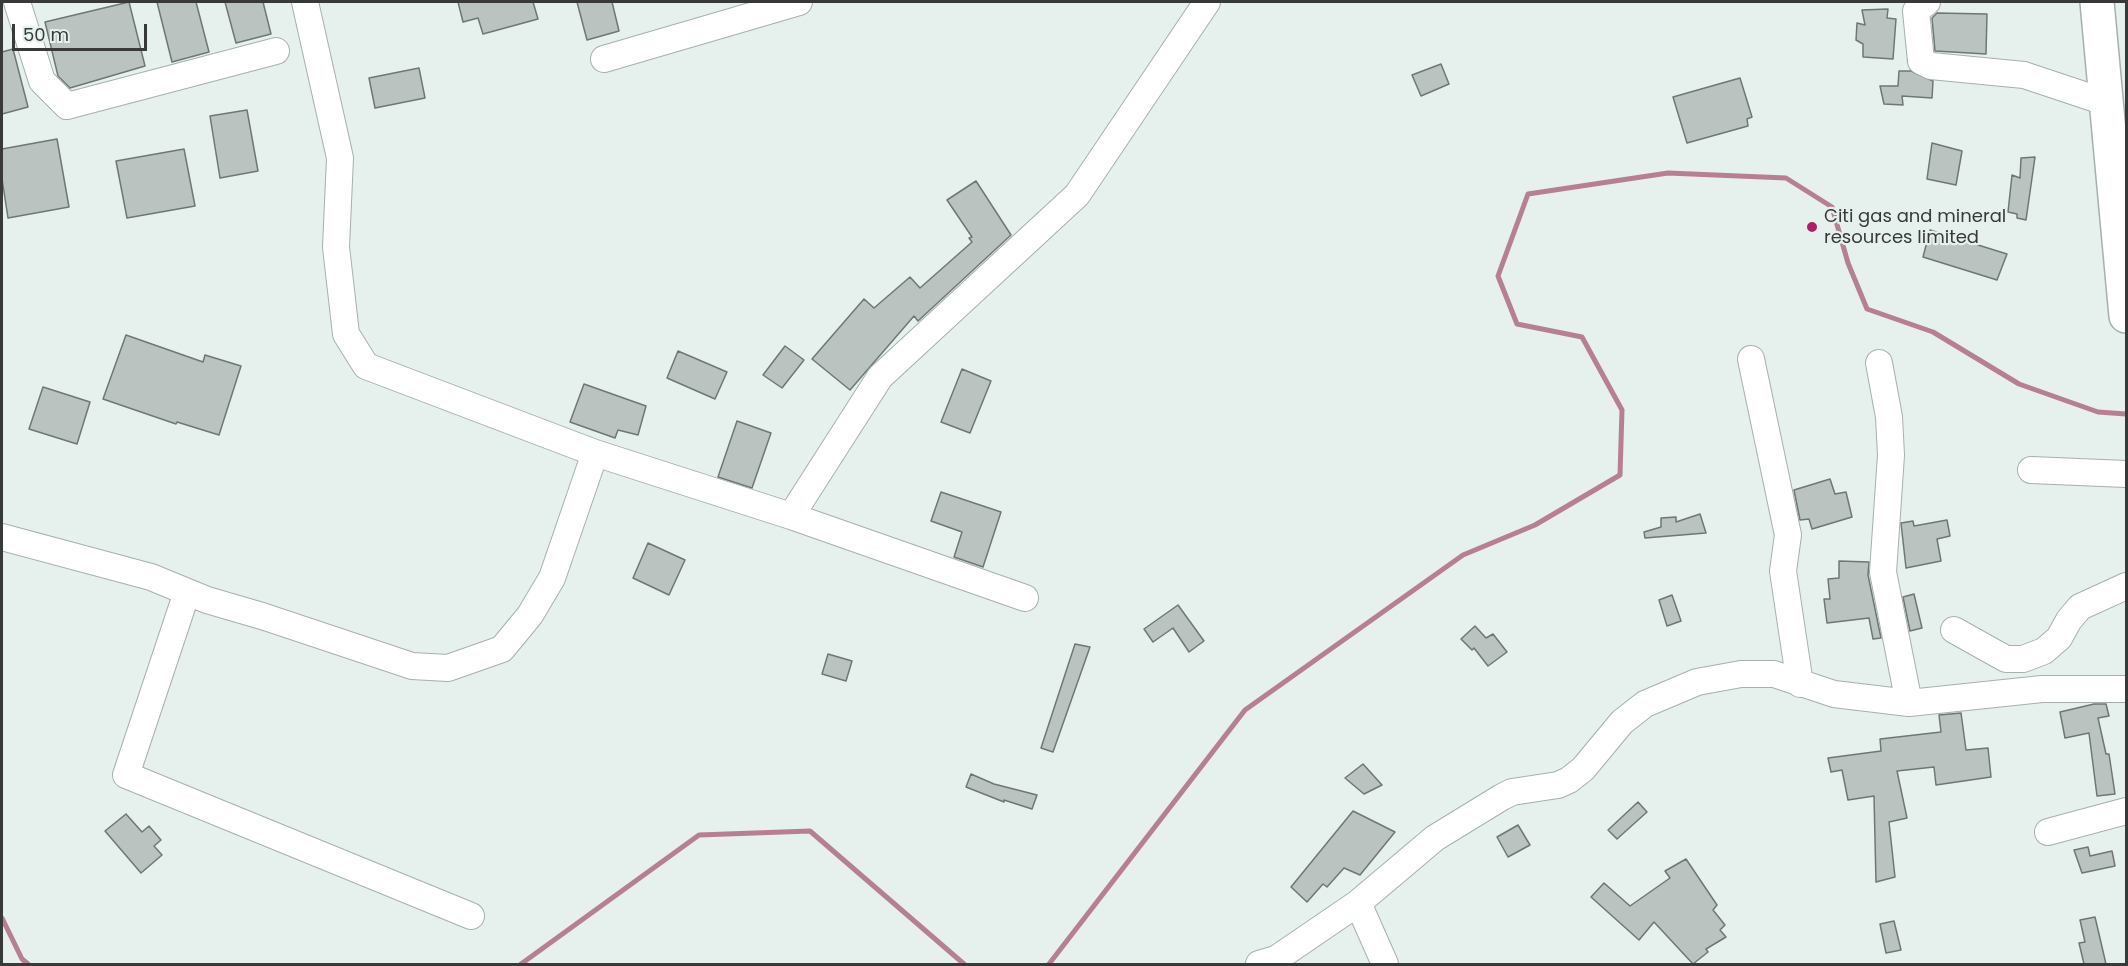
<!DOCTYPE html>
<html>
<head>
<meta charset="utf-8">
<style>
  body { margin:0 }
  #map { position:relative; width:2128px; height:966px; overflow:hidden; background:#e6f0ed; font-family:Poppins,sans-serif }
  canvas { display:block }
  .frame { position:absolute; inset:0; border:3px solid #373a39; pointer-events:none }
  .scale { position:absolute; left:12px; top:24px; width:135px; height:27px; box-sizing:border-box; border:3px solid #373a39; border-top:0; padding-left:8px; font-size:18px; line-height:21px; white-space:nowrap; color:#373a39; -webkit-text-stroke:4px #e6f0ed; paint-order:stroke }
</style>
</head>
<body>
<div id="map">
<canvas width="2128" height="966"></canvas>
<div class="frame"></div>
<div class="scale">50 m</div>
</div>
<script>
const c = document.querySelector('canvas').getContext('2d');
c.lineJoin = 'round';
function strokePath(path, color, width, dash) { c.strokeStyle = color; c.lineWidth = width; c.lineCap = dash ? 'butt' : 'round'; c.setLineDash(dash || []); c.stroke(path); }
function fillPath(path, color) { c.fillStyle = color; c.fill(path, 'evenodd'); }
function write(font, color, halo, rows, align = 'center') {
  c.font = font + ' Poppins,sans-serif'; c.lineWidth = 4.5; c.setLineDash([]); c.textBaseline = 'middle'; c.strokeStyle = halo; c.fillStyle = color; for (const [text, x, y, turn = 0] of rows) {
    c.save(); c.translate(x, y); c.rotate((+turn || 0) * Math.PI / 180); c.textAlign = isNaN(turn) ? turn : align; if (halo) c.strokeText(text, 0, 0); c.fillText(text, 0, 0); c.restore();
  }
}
strokePath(new Path2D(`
  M2 918 22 959 28 964
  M521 964 699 835 810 831 964 964
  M1049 964 1245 710 1463 555 1535 525 1620 475 1622 410 1582 337 1517 324 1498 276 1528 194 1668 173 1786 178 1832 207 1848 263 1867 309 1933 332 2019 384 2098 412 2126 414`), '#b77f92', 5);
const building = new Path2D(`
  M129 2 145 66 70 88 58 76 45 22Z
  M157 2H196L209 52 172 62Z
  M225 2H263L271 34 236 43Z
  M458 2H533L538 19 483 34 478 18 463 22Z
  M577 2H612L619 31 587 40Z
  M1888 9 1887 18 1896 19 1893 59 1863 57V44L1856 40 1857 23 1865 25 1862 10Z
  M1937 13 1987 14 1986 54 1935 51 1932 18Z
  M13 49 28 107 2 114V52Z
  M1441 64 1449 84 1421 96 1412 75Z
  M419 68 425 98 375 108 369 78Z
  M1899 71H1911L1933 81 1932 98 1902 96 1903 105 1884 104 1880 86H1898Z
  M1740 78 1752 117 1747 119 1748 126 1687 143 1673 97Z
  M247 110 258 171 220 178 210 116Z
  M57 139 69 207 8 218 2 179V149Z
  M1932 143 1962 151 1956 185 1927 179Z
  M184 149 195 206 127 218 116 161Z
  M2035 157 2026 220 2017 218V214L2008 212 2012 175 2020 178 2021 158Z
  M976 181 1011 235 918 321 914 316 850 390 812 359 864 299 874 308 910 277 920 288 972 242 969 238 972 237 947 200Z
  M1930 230 2007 254 1997 280 1923 257Z
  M126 335 203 362 205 355 241 366 219 435 177 422 176 424 103 399Z
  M785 346 804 360 782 388 763 375Z
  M678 351 727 372 715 399 667 378Z
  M962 369 991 381 970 433 941 422Z
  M584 384 646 406 638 435 618 430 615 438 570 422Z
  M43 387 90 402 77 444 29 429Z
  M737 421 771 433 752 488 718 477Z
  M1830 479 1835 494 1846 492 1852 517 1812 529 1809 519 1800 520 1794 490Z
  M941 492 1001 512 983 567 954 557 962 532 931 521Z
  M1700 514 1706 533 1645 538 1644 532 1661 527V518L1676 517V522Z
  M1947 520 1950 536 1937 539 1941 561 1906 568 1901 523 1913 521 1914 526Z
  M648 543 685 560 669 595 633 578Z
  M1839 561 1869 562 1868 575 1881 638 1873 639 1869 618 1827 623 1824 599H1830L1828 579 1839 578Z
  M1914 594 1922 628 1910 631 1903 597Z
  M1672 595 1681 621 1667 626 1659 600Z
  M1178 605 1204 641 1189 652 1173 628 1153 642 1144 629Z
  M1475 626 1486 638 1493 634 1507 652 1488 666 1474 648 1472 650 1461 639Z
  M1075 644 1090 647 1053 752 1041 748Z
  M828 654 852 661 846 681 822 674Z
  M2094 704H2106L2109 716 2098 718 2106 754H2109L2115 794 2097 796 2089 733 2065 738 2060 712Z
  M1961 713 1966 750 1988 748 1991 777 1936 785 1934 767 1897 771 1907 818 1889 822 1895 877 1876 882 1874 796 1848 800 1842 770 1831 772 1828 758 1881 751 1880 739 1941 732 1939 715Z
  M1363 764 1382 785 1364 794 1345 778Z
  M971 774 994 784 1037 795 1032 809 1004 800V802L966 787Z
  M1638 802 1647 812 1617 839 1608 830Z
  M1353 811 1395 832 1360 875 1344 868 1327 887 1323 884 1307 902 1291 887Z
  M126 814 142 832 149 826 161 840 154 846 162 855 141 873 105 831Z
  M1518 825 1530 845 1508 857 1497 837Z
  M2088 847 2090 856 2112 851 2115 866 2082 873 2074 850Z
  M1686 859 1717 905 1713 910 1725 925 1720 930 1726 937 1706 949 1708 952 1693 964 1654 922 1639 940 1591 897 1604 883 1630 906 1670 878 1665 871Z
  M2095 917 2106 964H2084L2079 943 2085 942 2080 920Z
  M1894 921 1901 950 1886 953 1880 924Z`);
fillPath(building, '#bac3c0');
strokePath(building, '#6f7775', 1.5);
const minor = new Path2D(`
  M17 2 42 81 67 106 276 51
  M305 2 340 158 336 247 346 334 366 366 595 453 791 516 1025 598
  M1927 2 1916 11 1921 61 1931 66 2024 75 2105 102
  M604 59 799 2
  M1751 359 1788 535 1783 571 1800 684
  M1879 363 1889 417 1891 455 1883 572 1909 703
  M2031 470 2126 474
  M791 516 880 377 1077 195 1207 2
  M2 537 151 577 207 600 262 616 412 666 448 668 502 649 530 615 552 578 595 453
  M187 592 126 775 471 916
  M1954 630 2006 659H2023L2044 651 2059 638 2069 620 2080 607 2126 586
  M2048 832 2126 811
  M1358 903 1385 964
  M1259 964 1276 959 1358 903 1435 838 1502 797 1512 792 1558 785 1569 780 1583 769 1622 722 1645 704 1697 682 1741 674H1774L1834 694 1909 703 2042 689H2126`);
const highway = new Path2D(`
  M2097 2 2126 316`);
strokePath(minor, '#a7b0ad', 28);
strokePath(highway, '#a7b0ad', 36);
strokePath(minor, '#fff', 26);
strokePath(highway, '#fff', 33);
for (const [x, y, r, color] of [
  [1812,227,6,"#ac2163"]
]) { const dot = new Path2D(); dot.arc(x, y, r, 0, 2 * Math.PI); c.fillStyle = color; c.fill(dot); strokePath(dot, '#e6f0ed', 2); }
write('18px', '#373a39', '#e6f0ed', [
  ["Citi gas and mineral",1824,217],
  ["resources limited",1824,238]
], 'left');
</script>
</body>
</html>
